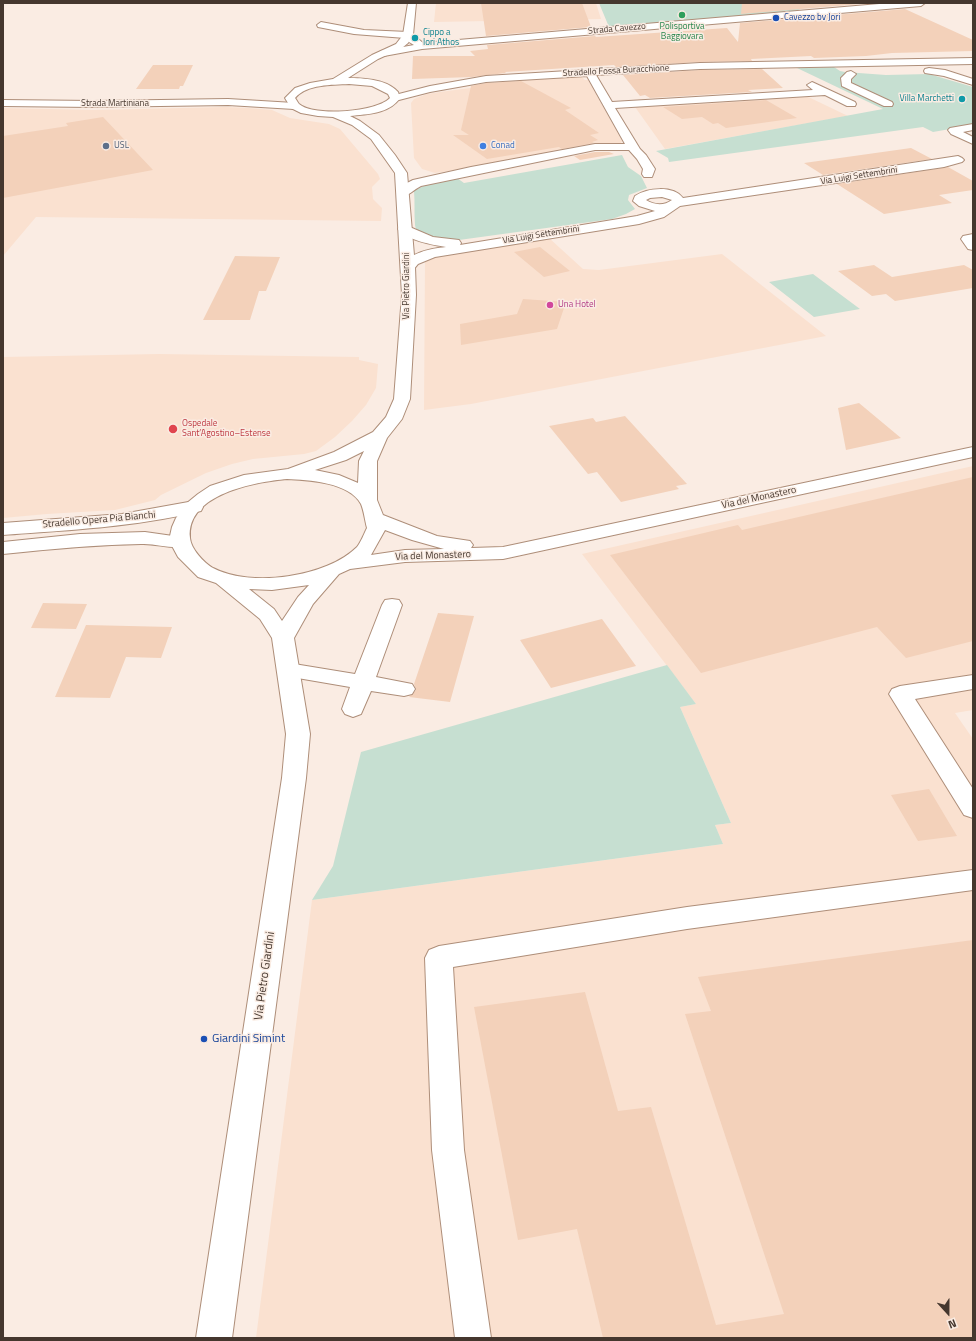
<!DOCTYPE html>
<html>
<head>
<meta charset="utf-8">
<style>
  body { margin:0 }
  #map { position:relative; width:976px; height:1341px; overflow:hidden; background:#faece3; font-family:"Titillium Web",sans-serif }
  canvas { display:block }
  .frame { position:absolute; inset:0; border:4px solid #45372e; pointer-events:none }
  .north { position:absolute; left:928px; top:1293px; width:40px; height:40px; -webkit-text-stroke:3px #faece3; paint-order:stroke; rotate:159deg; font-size:11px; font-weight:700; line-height:16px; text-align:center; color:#45372e }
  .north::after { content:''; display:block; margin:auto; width:14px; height:18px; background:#45372e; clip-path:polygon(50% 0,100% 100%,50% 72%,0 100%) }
</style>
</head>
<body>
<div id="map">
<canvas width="976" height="1341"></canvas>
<div class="frame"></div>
<div class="north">N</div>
</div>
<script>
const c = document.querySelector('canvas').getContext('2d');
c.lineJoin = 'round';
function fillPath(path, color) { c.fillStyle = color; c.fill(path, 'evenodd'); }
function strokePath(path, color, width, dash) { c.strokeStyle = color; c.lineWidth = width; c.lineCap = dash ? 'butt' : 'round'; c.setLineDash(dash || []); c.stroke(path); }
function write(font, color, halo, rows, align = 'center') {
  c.font = font + ' "Titillium Web",sans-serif'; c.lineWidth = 3; c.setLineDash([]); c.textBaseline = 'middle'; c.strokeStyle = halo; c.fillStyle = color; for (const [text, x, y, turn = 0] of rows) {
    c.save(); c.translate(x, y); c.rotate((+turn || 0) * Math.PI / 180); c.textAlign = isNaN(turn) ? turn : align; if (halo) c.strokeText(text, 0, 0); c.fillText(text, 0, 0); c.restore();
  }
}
fillPath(new Path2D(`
  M436 3H596L601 19 434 22Z
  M578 77H582L585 80H588L622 141 621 143 599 144 491 163 470 168 435 173 422 169 414 158 411 103 414 99 427 94 440 92 508 83 506 81Z
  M798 92 848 116 665 149 630 100Z
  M225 107 248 108 272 110 290 118 329 124 340 129 378 174 380 179 372 187 373 199 382 208 381 221 36 217 3 256V108L94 110Z
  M549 238 583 269 599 270 722 254 826 336 471 404 424 410 425 261 430 257Z
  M159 354 359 357V360L378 364 376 388 366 405 352 421 335 437 316 451 304 454 253 459 232 464 206 473 161 495 155 500 115 510 47 514 3 518V357Z
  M973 466V710L955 713 973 739V1338H256L312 900 723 844 715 825 731 823 680 707 696 704 582 554Z`), '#fae1d0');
fillPath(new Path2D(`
  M599 3H786L802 11 609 27Z
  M834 67 840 71 845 72 886 75 929 74 973 87V125L933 132 923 127 669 162 668 158 656 151 883 109 797 68Z
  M622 155 628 167 641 176 647 188 629 195 628 200 635 209 626 214 612 219 459 240C449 240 416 240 415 225 414 214 415 202 414 191L429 183 457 178 464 183Z
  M813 274 860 309 814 317 769 282Z
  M667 665 696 704 680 707 731 823 715 825 723 844 312 900 333 866 361 752Z`), '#c6dfd1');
fillPath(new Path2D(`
  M481 3H582L591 27 486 36Z
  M742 3H873L741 14Z
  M905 9 973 40V51L892 53 866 56 814 58 811 56 751 59 752 61 700 62 616 67 614 65 505 72 506 73 472 77 412 79 413 56H475L470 51 488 49 487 45 595 36 596 37 727 28 738 42 740 23Z
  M153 65H193L183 86H180L179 89H136Z
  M762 69 783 88 748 90 752 92 650 98 645 95 640 96 623 75 700 70Z
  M521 81 571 108 565 110 599 133 590 135 598 140 592 142 594 143 562 149 559 147 487 159 453 135H469L461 130 471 86 486 83Z
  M766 100 797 118 726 128 718 123 713 124 702 117 682 119 663 107Z
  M103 117 153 170 3 198V136L68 126 66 123Z
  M911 148 932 159 823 175 804 163Z
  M595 152H609L614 154 580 160 574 156Z
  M948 167 973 181V190L939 195 952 203 884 214 837 184Z
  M540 247 570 271 544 277 514 252Z
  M235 256 280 257 266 291H259L250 320H203Z
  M874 265 892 277 964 265 973 270V288L895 301 886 294 872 296 838 271Z
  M523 299 566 302 557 329 461 345 460 324 517 314Z
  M859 403 901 438 846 450 838 408Z
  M625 416 687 484 676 486 679 489 621 502 597 472 588 474 549 426 593 418 596 422Z
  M973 477V641L906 658 877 627 701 673 610 555 738 525 742 530Z
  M43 603 87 604 76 629 31 628Z
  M438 613 474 616 450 702 409 697 416 690 414 684Z
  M602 619 636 666 551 688 520 640Z
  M86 625 172 627 161 658 126 657 110 698 55 697Z
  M929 789 957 836 918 841 891 795Z
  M973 940V1338H603L577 1229 518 1240 474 1007 585 992 618 1111 651 1107 716 1325 784 1314 685 1014 711 1011 698 977Z`), '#f3d1ba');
const minor = new Path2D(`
  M891 3H925L921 6 422 49 384 56 379 53 381 51 414 45 409 42 405 38 354 34 318 27 317 25 321 22 364 30 408 32 411 33 423 43Z
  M973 58V64L700 69 596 75 612 102 813 90 807 85 812 82 855 102 856 104 855 106H847L825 95 615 108 640 149 646 155 655 169 652 177H644L642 174 643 169 637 159 629 150H595L421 186C413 190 407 198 399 196L397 193 403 185 413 180 471 167 595 144H625L587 76 486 82 430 92 395 101 390 98 391 96 430 86 486 76 700 63Z
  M929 68 945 70 973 79V85L944 76 925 73 924 71 925 69Z
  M851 71 856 74 851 79V83L892 102 893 104 892 106H884L842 86 841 78 847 72Z
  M228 99 294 103 299 106 294 109 228 105 93 107 3 106V100L93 101Z
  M973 124V130L963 132 973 137V144L951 134 948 130 950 128Z
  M958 156 962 158 964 160 962 162 944 167 680 206 664 217 639 224 435 257 418 264 413 270 408 271 403 270 401 267C411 252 429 249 446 247 433 245 406 240 398 229L400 226 405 225 433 237 459 240 461 243 460 245 637 216 655 211 639 206 633 201 635 196C647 188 673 185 683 198ZM662 197 672 200C664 206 654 205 646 200L650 198Z
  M973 234V250L968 249 961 239 963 236Z
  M194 501 201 503 203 507 201 511C136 527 69 530 3 535V523L122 514Z
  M145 532 187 538 190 542 187 546C172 550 156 543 141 544 94 545 50 549 3 554V542L80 534Z
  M392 599 399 600 402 605 376 677 412 684 415 689 412 694 404 696 371 691 361 714 353 717 345 714 342 709 350 687 280 675 277 670 280 665 288 663 355 674 382 605 385 600Z
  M973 675V689L915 699 973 789V818L964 815 889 694 892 689 900 686Z
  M973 870V890L687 929 453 967 464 1150 491 1338H455L432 1150 425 958 429 950 439 946 687 907Z`);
const major = new Path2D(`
  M408 3H416L413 35 408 43 402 48 378 59 348 78C363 78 387 79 398 92L400 98C389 114 368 114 350 116L360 121 379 135 395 155 407 173 415 267 416 295 410 399 402 419 387 438 377 461V500L383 515 437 536 470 541 473 545 471 548 503 547 973 447V457L503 559 405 562 350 569 339 574 313 604 294 638 310 734 306 778 232 1338H196L282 778 286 734 272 638 260 619 216 583 198 577 178 557 171 544 170 536 172 527 176 518 187 503 198 494 210 486 244 475 288 469 334 452 373 432 386 417 394 399 402 295 395 173 371 139 352 125 333 117 318 116 301 113 291 108 285 98 295 88 310 83 333 79 372 55 396 44 403 35ZM349 84 372 86 388 94 390 98C377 112 314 117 299 104 298 103 296 99 295 98 307 84 332 85 349 84ZM364 451 359 461 358 483 339 475 315 470 346 460ZM287 479C308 480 349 482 361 504 364 511 365 521 367 528 364 534 361 542 357 547 327 577 251 588 213 568 204 563 191 549 190 538 186 494 255 482 287 479ZM385 530 412 540 444 549 405 550 371 555ZM309 585 298 597 282 621 274 609 249 589 272 590Z`);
strokePath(minor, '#ae8e79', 2);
strokePath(major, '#ae8e79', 2);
fillPath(minor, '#fff');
fillPath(major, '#fff');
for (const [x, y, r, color] of [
  [682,15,4,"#2e9e5b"],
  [776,18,4,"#1a4fb4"],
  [415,38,4,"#0f9aa8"],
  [962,99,4,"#0f9aa8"],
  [106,146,4,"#5c6f8a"],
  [483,146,4,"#3f7fe0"],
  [550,305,4,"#d1479c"],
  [173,429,5,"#e0444e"],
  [204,1039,4,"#1a4fb4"]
]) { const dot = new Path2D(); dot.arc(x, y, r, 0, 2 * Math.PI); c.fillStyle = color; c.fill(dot); strokePath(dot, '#faece3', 1.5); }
write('9px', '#164399', '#faece3', [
  ["Cavezzo bv Jori",784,18]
], 'left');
write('9px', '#27864d', '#faece3', [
  ["Polisportiva",682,27],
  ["Baggiovara",682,37]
]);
write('9px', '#45372e', '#faece3', [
  ["Strada Cavezzo",617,29,-5],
  ["Stradello Fossa Buracchione",616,71,-3],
  ["Strada Martiniana",115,104],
  ["Via Luigi Settembrini",859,176,-9],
  ["Via Luigi Settembrini",541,235,-9],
  ["Via Pietro Giardini",407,286,-90]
]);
write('9px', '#0d838f', '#faece3', [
  ["Cippo a",423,33],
  ["Iori Athos",423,43],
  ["Villa Marchetti",954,99,"right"]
], 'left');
write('9px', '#4e5e75', '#faece3', [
  ["USL",114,146]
], 'left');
write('9px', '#366cbe', '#faece3', [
  ["Conad",491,146]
], 'left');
write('9px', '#b23c85', '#faece3', [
  ["Una Hotel",558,305]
], 'left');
write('9px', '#be3a42', '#faece3', [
  ["Ospedale",182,424],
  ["Sant’Agostino–Estense",182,434]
], 'left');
write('10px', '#45372e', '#faece3', [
  ["Via del Monastero",759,498,-12],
  ["Stradello Opera Pia Bianchi",99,520,-5],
  ["Via del Monastero",433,556,-2]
]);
write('12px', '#45372e', '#faece3', [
  ["Via Pietro Giardini",265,976,-82]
]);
write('12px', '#164399', '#faece3', [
  ["Giardini Simint",212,1039]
], 'left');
</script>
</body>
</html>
